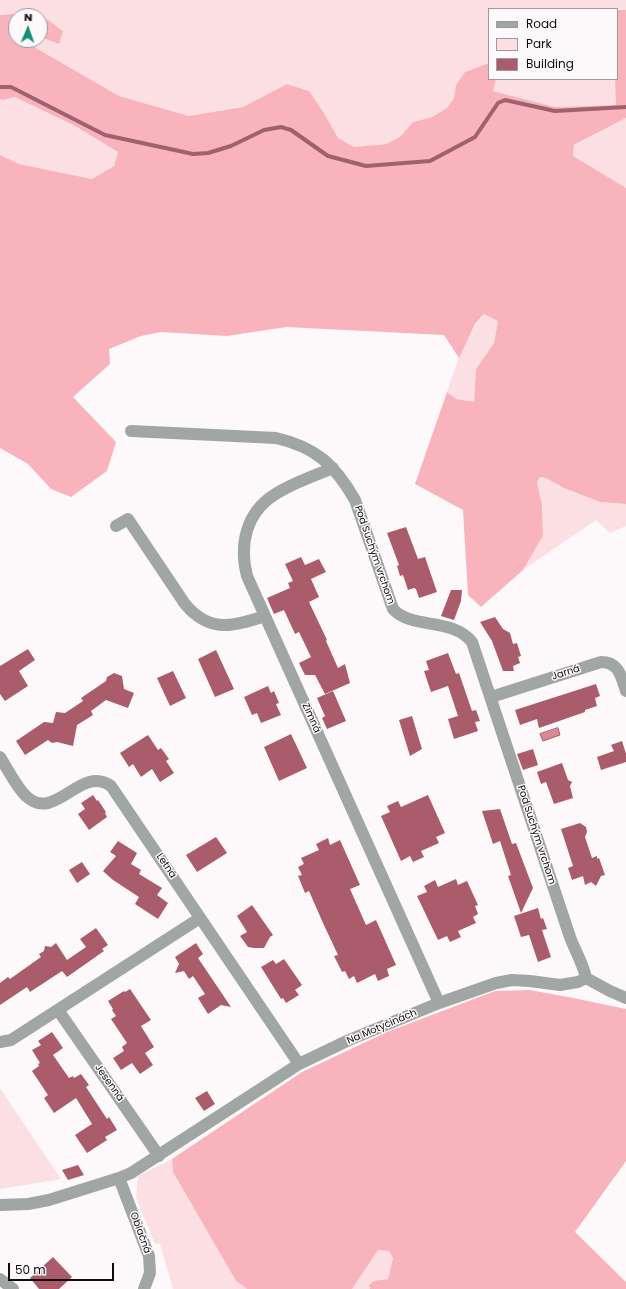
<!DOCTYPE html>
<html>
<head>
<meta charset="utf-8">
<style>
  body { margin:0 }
  #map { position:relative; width:626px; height:1289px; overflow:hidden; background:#fdf9fa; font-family:Poppins,sans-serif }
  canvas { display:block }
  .legend { position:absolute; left:488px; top:8px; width:130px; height:72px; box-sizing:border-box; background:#fdf9fa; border:1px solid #9e999a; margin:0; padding:5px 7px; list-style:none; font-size:12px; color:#100a0b }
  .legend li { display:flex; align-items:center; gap:8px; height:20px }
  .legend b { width:20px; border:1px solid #9e999a }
  .north { position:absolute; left:8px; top:8px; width:40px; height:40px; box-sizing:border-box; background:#fdf9fa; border:1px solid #9e999a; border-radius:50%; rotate:2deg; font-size:11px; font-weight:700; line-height:16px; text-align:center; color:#100a0b }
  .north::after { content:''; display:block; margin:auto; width:14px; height:18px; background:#159075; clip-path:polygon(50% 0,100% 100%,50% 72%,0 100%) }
  .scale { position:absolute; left:8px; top:1263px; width:106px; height:18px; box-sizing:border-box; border:2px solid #100a0b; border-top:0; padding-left:5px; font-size:12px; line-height:14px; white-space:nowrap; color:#100a0b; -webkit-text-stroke:3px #fdf9fa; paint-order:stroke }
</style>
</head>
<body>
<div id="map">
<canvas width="626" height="1289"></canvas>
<ul class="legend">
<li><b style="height:5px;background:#9fa6a4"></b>Road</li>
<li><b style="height:11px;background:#fbdfe3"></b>Park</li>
<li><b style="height:11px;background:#aa5c6a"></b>Building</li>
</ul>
<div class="north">N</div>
<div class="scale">50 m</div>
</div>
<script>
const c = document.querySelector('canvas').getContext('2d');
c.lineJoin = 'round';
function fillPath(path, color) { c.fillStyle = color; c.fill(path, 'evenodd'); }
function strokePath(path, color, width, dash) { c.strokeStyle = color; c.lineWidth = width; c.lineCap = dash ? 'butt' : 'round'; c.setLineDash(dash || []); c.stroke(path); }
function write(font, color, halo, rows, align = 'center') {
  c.font = font + ' Poppins,sans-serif'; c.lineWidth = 3; c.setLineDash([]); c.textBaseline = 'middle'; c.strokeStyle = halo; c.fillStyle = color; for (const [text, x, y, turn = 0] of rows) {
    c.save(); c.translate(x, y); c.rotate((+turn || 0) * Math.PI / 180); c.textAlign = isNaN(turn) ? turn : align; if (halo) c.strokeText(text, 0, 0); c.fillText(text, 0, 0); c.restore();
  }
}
fillPath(new Path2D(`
  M0 0H626V10L587 8 489 9V63L465 72 456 85 454 98 447 108 432 117 413 122 400 137 386 144 354 147 337 138 324 113 309 91 287 84 243 107 189 116 119 96 36 48 27 41 28 40H40V37L59 44 48 20 40 18V16H35L24 13 0 15Z
  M496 79H615L616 105 555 107 493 91Z
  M15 97 75 126 118 152 114 166 92 179 19 164 0 155V99L3 100Z
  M626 118V188L573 157 574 146Z
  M484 314 498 321 494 343 476 369 474 403 456 399 447 392C456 365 465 336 484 314Z
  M540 477 546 478 564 488 600 502 626 504V526L610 533 596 520 523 570 543 536 542 505 537 482Z
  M0 1088 61 1179 0 1189Z
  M172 1159 173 1172 236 1281 247 1289H173L160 1244H155L136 1197 138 1176Z
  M378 1250 389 1251 393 1257 388 1279 369 1285 370 1289H352Z`), '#fbdfe3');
fillPath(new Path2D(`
  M617 10H626V118L574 145 573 156 626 188V504L600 502 564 488 546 478 540 477 537 482 542 505 543 536 523 570 481 607 468 595 463 510 415 484 447 392 456 399 474 402 476 369 494 343 498 321 484 314 475 324 459 358 444 335 286 327 227 336 161 332 141 336 109 349 110 364 73 397 116 442 107 471 71 497 51 489 28 464 0 448V155L19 164 92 179 114 166 118 152 75 126 15 97 3 100 0 99V15L24 13 35 16H16V40H28V41L36 48 119 96 189 116 243 107 287 84 309 91 324 113 338 138 354 147 386 144 400 137 413 122 432 117 447 108 454 98 456 85 465 72 489 63V79H496L493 91 555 107 616 105 615 79H617Z
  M40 18 48 20 63 31 59 44 40 37Z
  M530 990 568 997 626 1009V1161L575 1232 626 1282V1289H370L369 1285 374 1281 388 1279 393 1258 389 1251 378 1250 352 1289H247L236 1281 173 1172 172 1159 302 1072 387 1032 495 991Z`), '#f8b3bd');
const water = new Path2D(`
  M558 728 560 735 543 741 540 734Z`);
fillPath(water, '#db8896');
strokePath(water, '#9e626c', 1);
strokePath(new Path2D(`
  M0 87H11L105 135 193 154 208 153 231 146 264 130 281 127 291 130 328 156 366 166 430 161 475 137 498 103 505 100 555 111 626 107`), '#9e626c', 4);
fillPath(new Path2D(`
  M406 527 418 559 425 557 437 592 419 598 416 589 414 588 408 590 403 575 400 576 397 566 399 565 387 533Z
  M301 557 305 565 319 559 326 572 311 579 319 597 309 602 327 640 326 641 338 668 345 664 350 683 325 694 315 675H305L299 663 311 657 299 632 295 634 284 610 274 614 267 598 290 588 288 583 293 581 285 564Z
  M451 590H462L461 601 454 620 441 616Z
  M495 617 503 629 510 633 513 644 517 643 521 656 518 657 520 663 513 666 514 671H503L492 641 480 622Z
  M28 649 35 660 19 671 28 686 5 701 0 694V666Z
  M216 650 234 689 215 697 198 659Z
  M448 653 456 674 459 673 472 711 476 710 480 721 475 722 478 731 454 739 448 719 458 716 448 686 431 692 424 671 429 670 426 661Z
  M173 671 186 698 170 706 157 678Z
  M114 673 122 676 124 689 134 693 128 708 106 700 91 711 93 715 77 725 73 746 57 742 52 743 48 740 25 755 16 741 44 722 53 723 56 712 65 713 83 701 81 698 106 681 107 677Z
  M596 684 600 696 595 698 597 706 585 710V712L539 728 537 719 520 725 515 710Z
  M268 686 271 693 274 691 279 703 276 704 281 715 261 723 257 713 252 715 244 697Z
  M333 691 346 721 327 729 322 718 325 716 317 698Z
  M412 716 422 749 410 756 399 720Z
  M291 734 307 768 279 781 264 747Z
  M148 735 158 750 161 748 169 759 166 761 174 773 160 782 152 769 141 777 133 764 129 767 120 753Z
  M622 741 626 754V762L601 770 597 757 614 751 611 745Z
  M533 749 538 765 523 770 517 754Z
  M562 763 568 780 572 782 570 786 573 798 554 804 546 782 541 784 537 772Z
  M93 795 97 801 98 800 106 812 105 813 107 817 89 830 78 814 85 809 81 803Z
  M428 795 445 833 436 837 439 843 421 851 424 857 413 862 410 856 401 861 381 816 390 812 387 806 398 801 401 807Z
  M500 809 512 844 516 843 533 888 521 913 508 876 511 875 500 841 493 844 482 811Z
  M580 823 586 827 587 832 585 837 592 858 597 856V859L599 858 605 875 601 876 596 886 591 882 585 885 583 876 572 880 568 868 573 866 561 829Z
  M216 837 227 853 197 872 186 855Z
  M328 838 330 845 340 840 360 885 350 889 366 925 376 920 396 965 387 969 389 976 378 981 375 974 357 983 354 976 349 979 345 971 342 972 334 956 338 955 323 923 309 891 305 893 298 876 302 875 298 867 304 864 301 858 319 850 316 844Z
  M118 841 137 853 131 864 141 870 139 874 162 888 157 895 168 903 158 919 135 904 139 897 113 880 103 871 116 856 110 852Z
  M82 862 90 874 77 883 69 870Z
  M456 879 458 885 467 881 478 905 475 906 478 914 473 917 476 923 458 931 461 937 450 942 447 936 438 940 417 896 427 892 424 886 435 880 438 887Z
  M252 905 273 935 270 937 264 948H254L248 947 240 936 247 932 237 916Z
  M538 908 541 919 543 918 547 929 542 930 551 957 538 962 529 935 521 937 514 916Z
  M96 928 108 945 102 949 104 951 67 977 62 971 30 992 27 987 0 1005V983L8 977 10 979 41 957 39 954 44 951 45 946 51 947 56 943 67 960 86 947 80 939Z
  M196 943 203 954 198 958 231 1007 221 1005 208 1014 198 998 205 994 193 976 189 979 184 971 175 973 179 964 175 957Z
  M284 959 302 985 295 990 299 995 286 1003 283 998 281 999 261 967 273 960 276 964Z
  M130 989 151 1020 141 1026 154 1047 145 1053 153 1065 140 1074 132 1063 121 1070 113 1058 124 1051 122 1047 127 1043 111 1019 116 1016 112 1010 113 1009 108 1001 124 991 125 992Z
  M52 1032 63 1048 53 1055 69 1078 73 1076 74 1078 81 1074 89 1085 86 1087 107 1119 109 1117 117 1130 105 1137 107 1140 87 1153 75 1135 92 1124 76 1098 54 1113 44 1098 48 1095 32 1071 39 1066 38 1064 40 1063 32 1050 41 1045 38 1041Z
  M207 1091 215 1104 204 1111 195 1098Z
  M78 1165 84 1175 68 1180 62 1170Z
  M53 1257 72 1277 59 1289H39L30 1278Z`), '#aa5c6a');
strokePath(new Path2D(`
  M131 431 276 438C316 447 335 465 355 500L393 609C412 630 452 617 472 642L570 937C575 951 583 963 586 978
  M333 468C314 476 292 483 274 495 246 513 239 545 247 576L439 1003
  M116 526 128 519 185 604C209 633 233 627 265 616
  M491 697 601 662C619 662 621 676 626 691
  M0 757C7 768 17 788 26 796 55 824 80 764 111 786L299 1064
  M586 978 610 991 626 998
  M58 1010 159 1156
  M0 1042 11 1040 200 918
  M119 1178 149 1256 150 1273 144 1289
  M0 1205 28 1204 49 1200 119 1178 131 1173 299 1064 349 1040 439 1003 496 983 512 980 530 981 560 985 578 982 586 978
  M0 1279 13 1289`), '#9fa6a4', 12);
write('10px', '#100a0b', '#fdf9fa', [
  ["Pod Suchým vrchom",374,555,71],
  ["Jarná",566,673,-18],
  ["Zimná",311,718,66],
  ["Pod Suchým vrchom",536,835,72],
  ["Letná",166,866,56],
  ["Na Motyčinách",382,1027,-23],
  ["Jesenná",109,1083,55],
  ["Oblačná",140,1233,70]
]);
</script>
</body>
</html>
